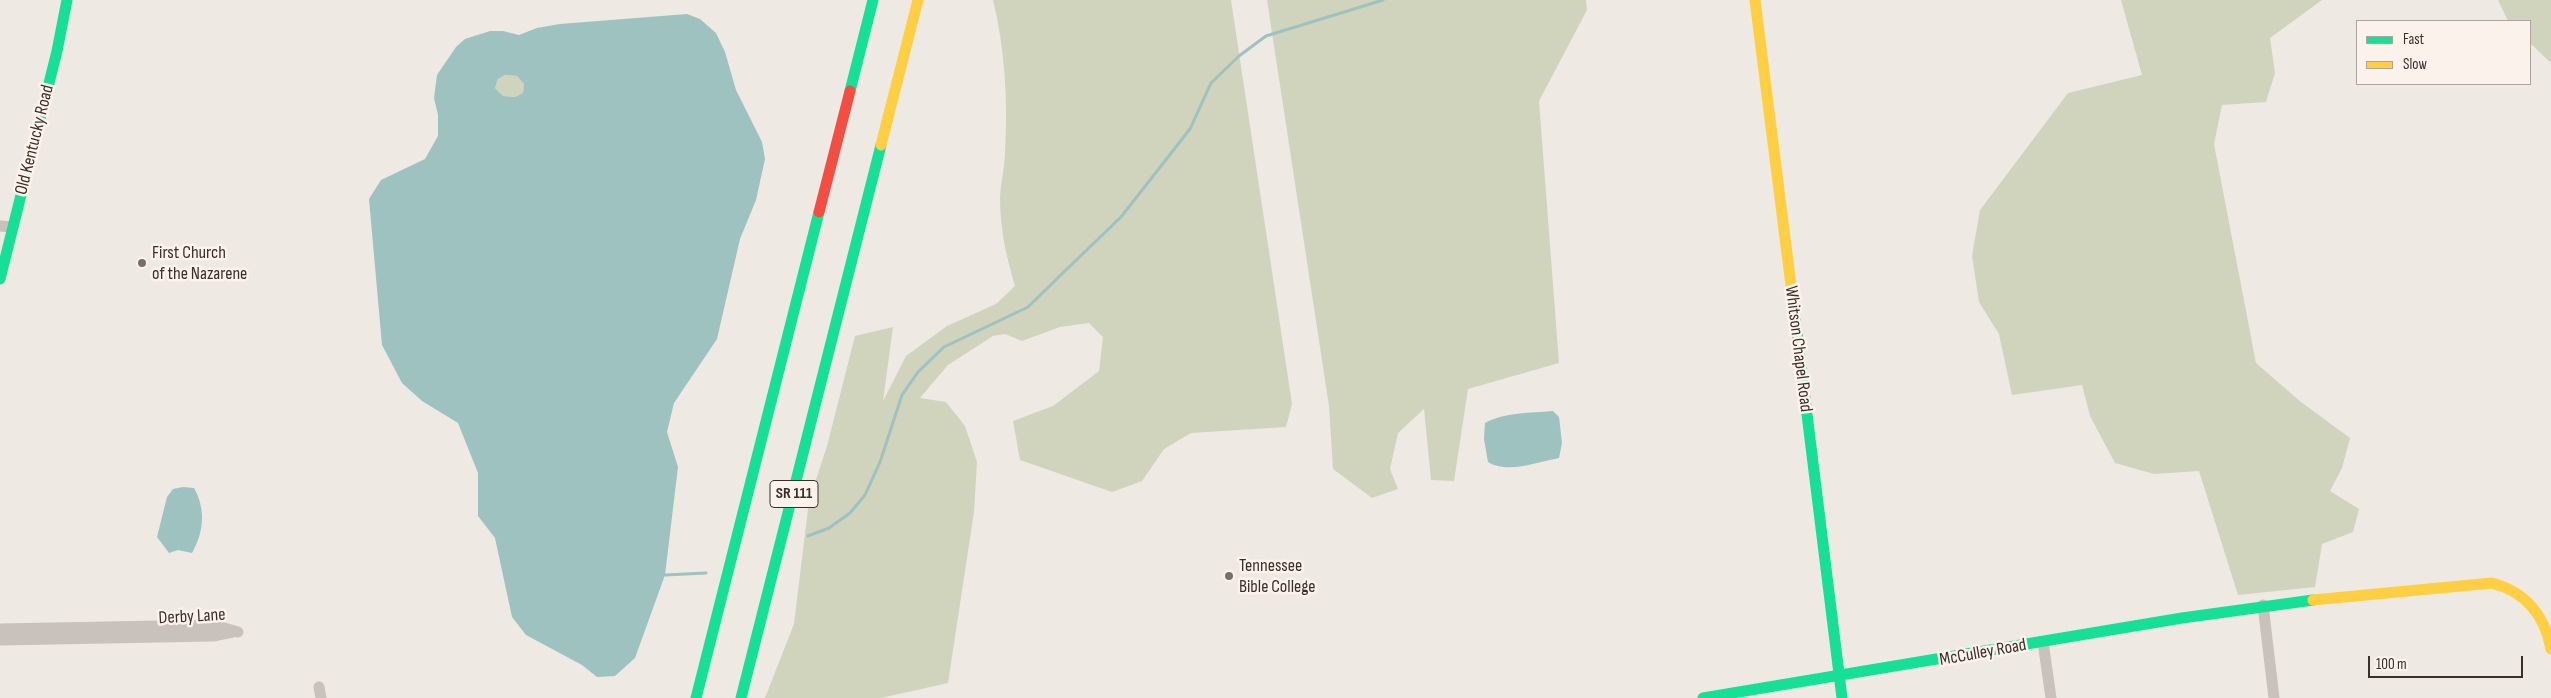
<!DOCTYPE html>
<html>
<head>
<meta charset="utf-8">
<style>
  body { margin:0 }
  #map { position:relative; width:2551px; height:698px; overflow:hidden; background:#eee9e3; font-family:"Sofia Sans Condensed",sans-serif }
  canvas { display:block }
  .legend { position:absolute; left:2356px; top:20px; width:175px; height:65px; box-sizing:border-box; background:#fbf3eb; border:1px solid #ada49d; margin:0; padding:6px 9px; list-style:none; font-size:15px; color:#392e29 }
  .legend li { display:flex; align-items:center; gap:10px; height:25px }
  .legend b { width:25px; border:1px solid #ada49d }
  .scale { position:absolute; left:2368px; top:656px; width:155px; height:22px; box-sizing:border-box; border:2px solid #392e29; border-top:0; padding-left:6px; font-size:15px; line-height:18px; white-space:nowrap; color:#392e29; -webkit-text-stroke:4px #fbf3eb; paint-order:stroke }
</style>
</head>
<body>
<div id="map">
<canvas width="2551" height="698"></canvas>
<ul class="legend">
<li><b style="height:6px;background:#16e098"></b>Fast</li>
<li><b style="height:6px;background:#ffcf43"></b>Slow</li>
</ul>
<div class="scale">100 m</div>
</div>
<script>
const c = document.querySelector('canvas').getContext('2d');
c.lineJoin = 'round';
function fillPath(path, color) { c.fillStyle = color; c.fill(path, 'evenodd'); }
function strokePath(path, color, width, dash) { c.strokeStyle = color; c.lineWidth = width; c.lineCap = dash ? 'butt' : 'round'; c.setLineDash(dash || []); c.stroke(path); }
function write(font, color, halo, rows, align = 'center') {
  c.font = font + ' "Sofia Sans Condensed",sans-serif'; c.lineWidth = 5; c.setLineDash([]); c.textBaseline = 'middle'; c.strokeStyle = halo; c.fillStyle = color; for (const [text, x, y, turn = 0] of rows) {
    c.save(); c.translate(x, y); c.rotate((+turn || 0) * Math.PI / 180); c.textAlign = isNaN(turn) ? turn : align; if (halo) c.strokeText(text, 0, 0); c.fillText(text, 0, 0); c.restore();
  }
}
fillPath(new Path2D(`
  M993 0H1231L1292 404 1286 427 1191 433 1164 449 1142 481 1112 492 1020 460 1013 421 1053 406 1099 371 1103 337 1089 323 1060 327 1022 341 1005 334 993 336 948 365 920 398 946 402 965 426 977 462 974 512 948 683 881 698H765L794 624 809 501 827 446 855 336 893 327 883 401 906 356 947 326 996 304 1015 286C1006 256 1000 228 1000 197 1001 181 1005 166 1005 151 1008 102 1005 48 993 0Z
  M1267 0H1586L1587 10 1539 101 1559 363 1468 389 1454 481 1431 480 1424 409 1398 433 1390 469 1398 489 1372 498 1333 469 1329 406Z
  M2121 0H2322L2270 38 2275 73 2266 102 2222 105 2214 144 2256 363 2301 402 2350 438 2342 468 2330 491 2359 509 2353 532 2322 544 2315 587 2238 595 2199 471 2154 474 2115 463 2090 416 2082 385 2012 395 1999 334 1979 302 1972 256 1980 210 2068 93 2142 75Z
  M2498 0H2551V63L2530 43V21H2508Z
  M505 75 517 76 524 84 523 93 515 97 503 96 495 88 498 79Z`), '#d0d4bd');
fillPath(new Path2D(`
  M687 14 700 19 716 33 725 52 736 90 762 142 765 159 756 200 740 239 717 339 674 403 667 432 678 467 665 575 635 658 615 676 597 677 582 665 526 635 512 617 495 538 478 516V473L458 423 422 401 402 383 382 345 369 199 381 180 425 159 438 136V115L434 98 437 75 456 47 465 39 490 31H503L519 35 537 28 560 24ZM505 75 517 76 524 84 523 93 515 97 503 96 495 88 498 79Z
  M1553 411 1559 417 1562 443 1559 458C1538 462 1507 474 1488 462L1484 439 1485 423C1505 412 1531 413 1553 411Z
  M183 487 194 488C206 509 204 532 192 553L178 550 169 553 157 537 167 497 173 489Z`), '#9ec2c0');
strokePath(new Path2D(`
  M808 536 829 528 850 513 865 495 880 462 902 395 918 372 944 347 1028 307 1067 269 1121 217 1190 129 1211 83 1239 56 1266 36 1383 0
  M665 575 706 573`), '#9ec2c0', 3);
strokePath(new Path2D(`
  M0 226 13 227
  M2263 605 2274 698
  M0 629 214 625 238 632
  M0 640 213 636 233 632
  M2043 642 2051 698
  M319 687 321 698`), '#c8c1bc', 11);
strokePath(new Path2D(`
  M850 91 873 0
  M0 279 57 51 67 0
  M1794 309 1842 698
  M696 698 819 212
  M741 698 881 145
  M1703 698 2182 618 2313 600`), '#16e098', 11);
strokePath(new Path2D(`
  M1755 0 1794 309
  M881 145 918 0
  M2313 600 2492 583C2526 592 2545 616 2551 649`), '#ffcf43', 11);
strokePath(new Path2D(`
  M819 212 850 91`), '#f24e42', 11);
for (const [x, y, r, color] of [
  [142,263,5,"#786f6a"],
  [1229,576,5,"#786f6a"]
]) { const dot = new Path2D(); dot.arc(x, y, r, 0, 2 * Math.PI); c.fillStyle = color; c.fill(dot); strokePath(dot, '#fbf3eb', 2); }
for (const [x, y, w] of [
  [794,494,48]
]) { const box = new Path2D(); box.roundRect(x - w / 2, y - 13.5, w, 27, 4); c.fillStyle = '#fbf3eb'; c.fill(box); strokePath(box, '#392e29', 1); }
write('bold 16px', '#392e29', null, [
  ["SR 111",794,494]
]);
write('18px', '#392e29', '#fbf3eb', [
  ["Old Kentucky Road",35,140,-76],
  ["Whitson Chapel Road",1798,349,83],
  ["Derby Lane",192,617,-3],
  ["McCulley Road",1983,653,-10]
]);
write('18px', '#392e29', '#fbf3eb', [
  ["First Church",152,253],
  ["of the Nazarene",152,274],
  ["Tennessee",1239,566],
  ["Bible College",1239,587]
], 'left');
</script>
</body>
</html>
